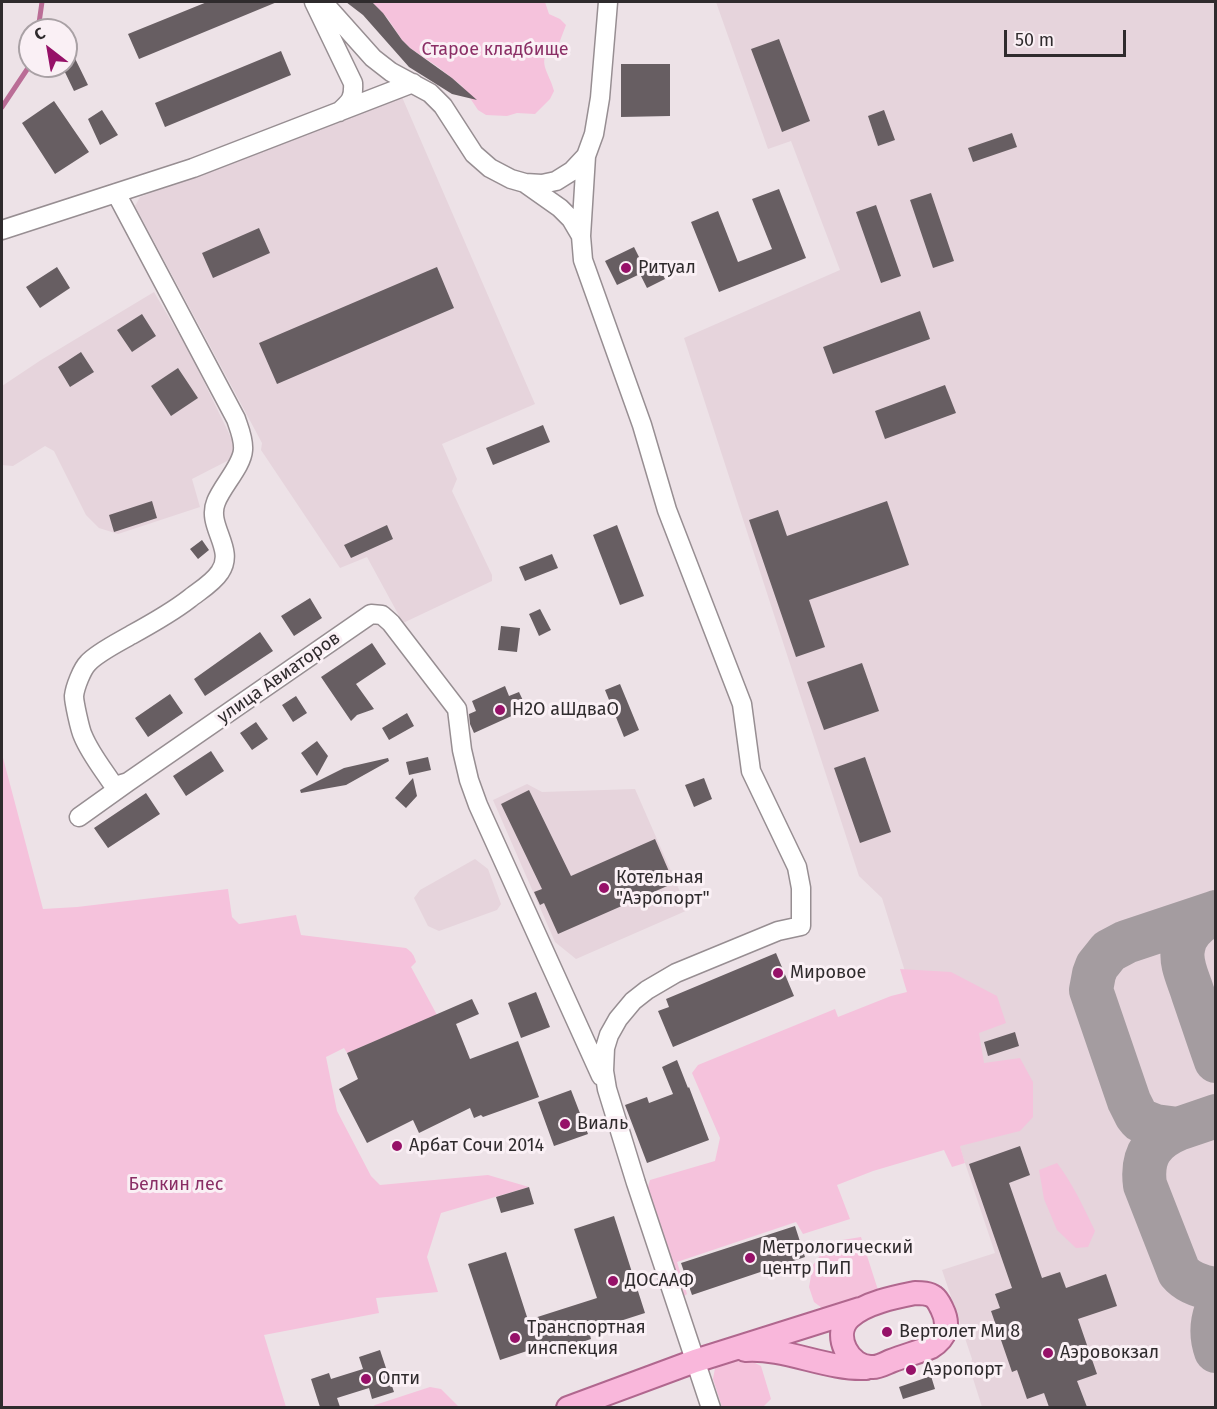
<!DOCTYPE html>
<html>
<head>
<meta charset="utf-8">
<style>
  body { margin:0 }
  #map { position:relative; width:1217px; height:1409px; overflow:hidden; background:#ede2e7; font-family:"Fira Sans",sans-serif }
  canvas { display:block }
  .frame { position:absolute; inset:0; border:3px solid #2f2b2d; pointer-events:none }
  .north { position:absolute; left:18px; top:18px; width:60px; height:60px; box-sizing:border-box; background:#faf0f5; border:2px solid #a9a1a5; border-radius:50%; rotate:329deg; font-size:16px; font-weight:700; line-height:24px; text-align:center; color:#2f2b2d }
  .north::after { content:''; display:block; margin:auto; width:21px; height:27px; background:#961168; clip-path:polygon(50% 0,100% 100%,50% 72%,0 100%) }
  .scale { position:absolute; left:1004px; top:30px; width:122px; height:27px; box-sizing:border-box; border:3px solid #2f2b2d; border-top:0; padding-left:8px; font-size:18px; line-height:21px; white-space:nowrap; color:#2f2b2d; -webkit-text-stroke:4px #faf0f5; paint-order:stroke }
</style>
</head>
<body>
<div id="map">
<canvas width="1217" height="1409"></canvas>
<div class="frame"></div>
<div class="north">С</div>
<div class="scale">50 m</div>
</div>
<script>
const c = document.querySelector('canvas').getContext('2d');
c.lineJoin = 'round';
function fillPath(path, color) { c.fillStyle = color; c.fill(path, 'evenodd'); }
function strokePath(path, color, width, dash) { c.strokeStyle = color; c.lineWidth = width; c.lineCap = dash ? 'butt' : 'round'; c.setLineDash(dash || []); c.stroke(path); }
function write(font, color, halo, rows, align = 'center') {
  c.font = font + ' "Fira Sans",sans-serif'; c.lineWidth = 6; c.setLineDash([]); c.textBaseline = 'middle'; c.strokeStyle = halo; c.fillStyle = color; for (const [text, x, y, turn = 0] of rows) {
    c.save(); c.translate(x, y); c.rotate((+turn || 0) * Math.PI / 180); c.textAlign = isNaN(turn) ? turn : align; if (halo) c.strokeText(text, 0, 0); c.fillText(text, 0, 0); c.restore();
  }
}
fillPath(new Path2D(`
  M716 2H1215V1407H982L970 1369 972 1359 942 1270 995 1253 965 1163 882 898 859 876 684 338 840 270 791 141 768 149Z
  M402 97 535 404 442 444 457 479 452 491 492 575V581L403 623 367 557 340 568 261 450 262 443 135 206 140 197Z
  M154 292 191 355 237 450 231 459 192 479 200 507 118 534 99 528 86 515 54 451 45 446 13 466 2 465V386L41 360Z
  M527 784 542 792 635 789 688 910 576 959 555 942 493 800Z
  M475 859 488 869 501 904 497 910 439 931 428 926 414 898 420 890Z`), '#e6d4dc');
fillPath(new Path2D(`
  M372 2H545L549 14 560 19 566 25 558 46C532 57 550 73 554 91L550 99 535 114 517 113 507 116 486 115 478 110 462 86 438 67 410 48 402 40 388 19Z
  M2 754 43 909 77 907 228 889 232 917 239 924 296 915 301 935 406 948C412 952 414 955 416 962L411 967 437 1015 347 1053 344 1048 326 1057 337 1111 371 1176 380 1185 488 1175 529 1187 441 1213 427 1257 438 1292 376 1298 379 1313 264 1335 286 1407H2Z
  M900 969 951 972 997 996 1006 1023 979 1033 984 1063 1020 1058 1033 1082V1117L1020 1131 960 1146 965 1163 952 1167 944 1150 873 1171 837 1185 850 1219 803 1234 796 1222 677 1262 687 1294 681 1298 646 1194 650 1180 715 1161 720 1138 692 1073 698 1065 835 1009 838 1017 891 996 907 992Z
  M1057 1163C1073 1184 1084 1208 1095 1231L1088 1247 1076 1248 1057 1230 1044 1199 1039 1170Z
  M861 1237 878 1290 869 1298 826 1311 814 1302 809 1287 813 1265 830 1242Z
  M743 1357 761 1366 771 1399 763 1407H722L713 1379 715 1368Z
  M430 1387 441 1389 459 1407H372L375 1405Z`), '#f5c2dc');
strokePath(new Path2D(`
  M41 30 39 23 42 2
  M2 107 30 65`), '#ba6d96', 5);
strokePath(new Path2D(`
  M1216 912 1126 942 1109 951 1097 966 1094 974 1091 990 1129 1101 1136 1115 1140 1120 1155 1126 1178 1129 1216 1116
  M1216 912C1200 920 1185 931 1183 949 1180 964 1189 980 1193 994 1201 1017 1208 1039 1216 1061
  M1178 1129C1152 1140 1141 1156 1145 1185L1179 1272C1188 1283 1201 1287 1216 1289
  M1216 1311C1211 1325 1211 1337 1216 1351`), '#a49ca0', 44);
fillPath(new Path2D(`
  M207 2H277L139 59 128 34Z
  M346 2H372L383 13 402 40 410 48 452 78 477 100 452 94 409 67 363 15Z
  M779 39 810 121 782 132 751 49Z
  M66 40 88 85 74 91 62 66H66Z
  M281 51 291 75 165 127 155 103Z
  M621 64H670V116L621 117Z
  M54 101 89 152 55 174 22 123Z
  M102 110 118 135 100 145 88 119Z
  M884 110 895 140 878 146 868 116Z
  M1012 133 1017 147 973 162 968 148Z
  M779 189 806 258 719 292 691 222 718 211 738 262 772 249 752 199Z
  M931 193 954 261 933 268 910 200Z
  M876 205 901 276 881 283 856 212Z
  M259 228 270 253 213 278 202 253Z
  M634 247 646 271 658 265 665 279 647 288 640 274 617 285 605 261Z
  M57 267 70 288 40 308 26 287Z
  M437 267 454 308 277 384 259 343Z
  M920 311 930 339 833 374 823 347Z
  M142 314 156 336 132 352 117 330Z
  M81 352 94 372 70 387 58 367Z
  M178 368 198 398 171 416 151 386Z
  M945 385 956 413 885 439 875 411Z
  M543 425 550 442 493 465 486 448Z
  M152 501 157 518 114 532 109 515Z
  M887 501 909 565 809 600 825 647 796 657 749 520 778 510 787 536Z
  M387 525 393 539 351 558 344 545Z
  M617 525 644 596 620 605 593 535Z
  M202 540 209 550 198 559 190 549Z
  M552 554 558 568 525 581 519 567Z
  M310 598 322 618 294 636 281 616Z
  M540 609 551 630 539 636 529 614Z
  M501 626 520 628 517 652 498 650Z
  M260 632 273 651 205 696 194 679Z
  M372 643 386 664 356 684 374 709 357 715 351 721 321 677Z
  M862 663 879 711 824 730 807 682Z
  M620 684 639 730 624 737 605 690Z
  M505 686 509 696 519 692 527 709 474 733 470 724 469 714 476 711 472 701Z
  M170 694 183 713 148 737 135 718Z
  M296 696 307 713 293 722 282 705Z
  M407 713 414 726 389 740 382 728Z
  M256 722 268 739 252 750 240 733Z
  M317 741 328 756 317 776 301 753Z
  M211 751 224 771 186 796 173 776Z
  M428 757 431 770 409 775 406 762Z
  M865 757 891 832 860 843 834 768Z
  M388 758 389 761 346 785 301 793 300 790 344 768Z
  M413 778 417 796 406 808 395 798Z
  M704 778 712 799 694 807 685 785Z
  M529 790 571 876 655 839 674 883 558 934 544 903 540 905 534 892 542 889 501 804Z
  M146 793 160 814 108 848 94 828Z
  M776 953 794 996 673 1047 658 1011 669 1007 666 999Z
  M536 992 550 1027 521 1038 508 1003Z
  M472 999 479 1014 456 1024 470 1059 518 1041 539 1097 483 1117 481 1115 474 1118 470 1108 419 1133 413 1120 367 1143 339 1089 358 1079 347 1053Z
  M1015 1032 1019 1046 988 1056 984 1042Z
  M677 1060 688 1088 689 1087 709 1140 647 1163 625 1105 647 1097 649 1103 673 1094 662 1067Z
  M571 1090 588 1134 554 1146 538 1102Z
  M1020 1146 1030 1175 1009 1183 1042 1278 1060 1272 1066 1288 1106 1274 1117 1306 1078 1319 1097 1374 1077 1381 1087 1407H1049L1044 1393 1027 1399 1017 1370 1012 1372 991 1311 1000 1308 995 1294 1012 1288 969 1164Z
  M529 1187 534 1204 501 1213 496 1197Z
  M614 1216 645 1313 589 1331 591 1339 576 1344 560 1349 557 1341 500 1360 468 1264 506 1252 528 1320 597 1298 574 1229Z
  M795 1226 805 1257 692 1295 681 1263Z
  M380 1350 394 1392 372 1399 369 1388 337 1398 340 1407H320L311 1379 329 1373 331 1379 363 1369 359 1357Z
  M931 1376 935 1389 903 1399 899 1387Z`), '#675e62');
const minor = new Path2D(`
  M314 2 353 83C354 99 350 102 339 112
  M323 2 373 58 391 72 430 93 443 106 474 154 490 168 511 179 525 183 542 184 556 181 572 171 586 156 594 134 600 98 608 2
  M586 156 581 236 583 260 642 425 667 510 742 704 751 771 797 867 801 888V926L778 931 676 973 647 990 633 1001 618 1019 609 1035 605 1048 604 1071 607 1089 636 1183 711 1408
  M526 184 560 208 571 219 581 236
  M116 193 236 419C239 428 244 439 243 450 242 466 222 486 216 502 206 526 236 549 220 572 213 583 199 591 189 599 171 613 151 624 131 635 119 642 97 653 88 663 82 669 75 687 74 696 74 702 80 730 83 736 90 753 102 768 112 783L118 785 128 782
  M2 230 193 168 413 83
  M79 817 128 782 371 614 382 615 391 623 457 709 462 750 469 780 478 805 601 1076`);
const major = new Path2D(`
  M915 1293C922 1293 929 1293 934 1297 938 1300 940 1305 942 1309 950 1325 946 1338 931 1347 918 1352 904 1356 891 1361 886 1363 879 1367 873 1367 849 1369 831 1334 850 1317 865 1303 895 1297 915 1293Z
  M745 1350C785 1347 827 1370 866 1368
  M568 1408 695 1361 860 1309`);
strokePath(minor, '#978e92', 21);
strokePath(major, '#b0678e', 26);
strokePath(minor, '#fff', 18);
strokePath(major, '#f9b7db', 22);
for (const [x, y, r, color] of [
  [626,268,6,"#961168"],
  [500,710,6,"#961168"],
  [604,888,6,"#961168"],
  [778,973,6,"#961168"],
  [565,1124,6,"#961168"],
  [397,1146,6,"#961168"],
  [750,1258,6,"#961168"],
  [613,1281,6,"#961168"],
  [887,1332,6,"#961168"],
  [515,1338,6,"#961168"],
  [1048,1353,6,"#961168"],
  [911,1370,6,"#961168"],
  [366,1379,6,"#961168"]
]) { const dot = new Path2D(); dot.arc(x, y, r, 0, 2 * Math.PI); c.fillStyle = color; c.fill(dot); strokePath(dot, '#faf0f5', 2); }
write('18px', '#8a2e65', '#faf0f5', [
  ["Старое кладбище",495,50],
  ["Белкин лес",176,1185]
]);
write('18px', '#2f2b2d', '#faf0f5', [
  ["Ритуал",638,268],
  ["H2O аШдваО",512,710],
  ["Котельная",616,878],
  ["\"Аэропорт\"",616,899],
  ["Мировое",790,973],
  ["Виаль",577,1124],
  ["Арбат Сочи 2014",409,1146],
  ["Метрологический",762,1248],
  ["центр ПиП",762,1269],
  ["ДОСААФ",625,1281],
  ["Транспортная",527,1328],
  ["инспекция",527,1349],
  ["Вертолет Ми 8",899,1332],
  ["Аэровокзал",1060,1353],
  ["Аэропорт",923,1370],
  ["Опти",378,1379]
], 'left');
write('18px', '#2f2b2d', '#faf0f5', [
  ["улица Авиаторов",279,678,-35]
]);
</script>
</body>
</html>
